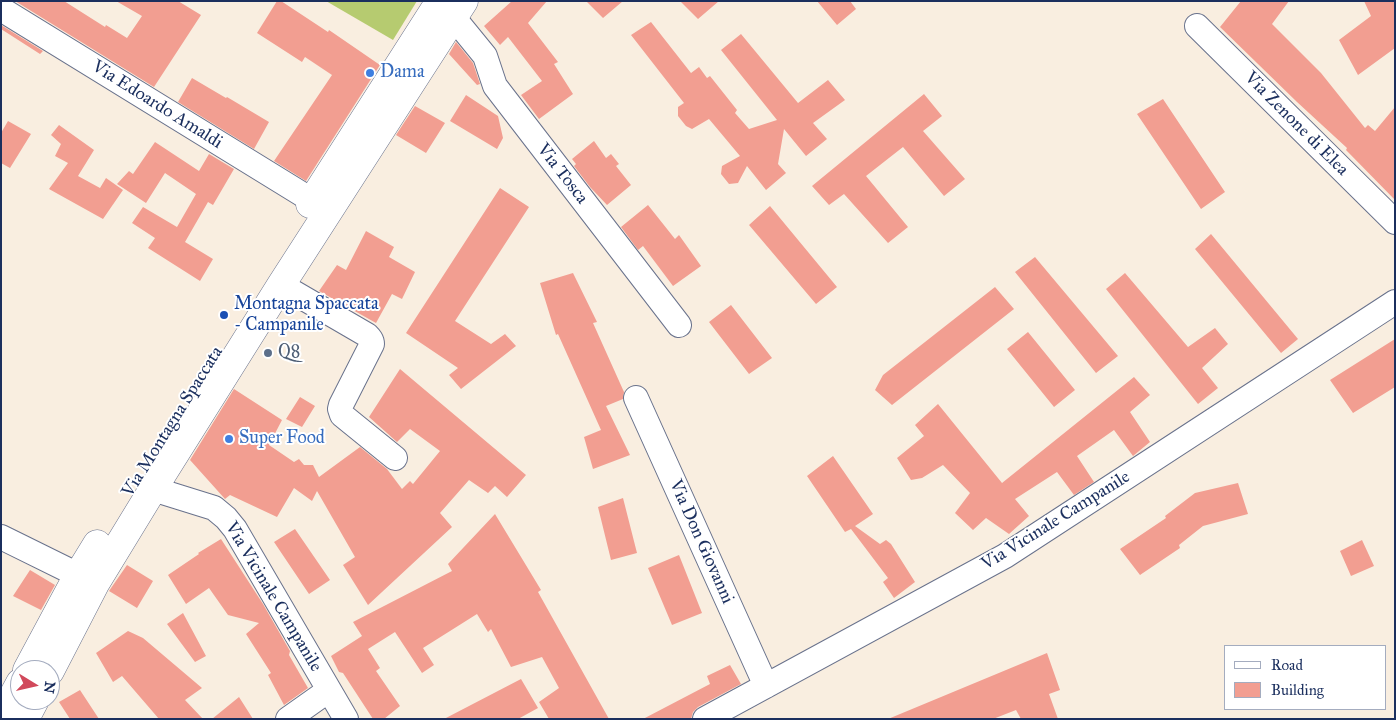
<!DOCTYPE html>
<html>
<head>
<meta charset="utf-8">
<style>
  body { margin:0 }
  #map { position:relative; width:1396px; height:720px; overflow:hidden; background:#f9eee0; font-family:"IM FELL Great Primer",serif }
  canvas { display:block }
  .frame { position:absolute; inset:0; border:2px solid #1b2f5e; pointer-events:none }
  .legend { position:absolute; left:1224px; top:645px; width:162px; height:65px; box-sizing:border-box; background:#fff; border:1px solid #a4acbf; margin:0; padding:6px 9px; list-style:none; font-size:15px; color:#1b2f5e }
  .legend li { display:flex; align-items:center; gap:10px; height:25px }
  .legend b { width:25px; border:1px solid #a4acbf }
  .north { position:absolute; left:10px; top:660px; width:50px; height:50px; box-sizing:border-box; background:#fff; border:1px solid #a4acbf; border-radius:50%; rotate:99deg; font-size:14px; font-weight:700; line-height:20px; text-align:center; color:#1b2f5e }
  .north::after { content:''; display:block; margin:auto; width:18px; height:22px; background:#d1495b; clip-path:polygon(50% 0,100% 100%,50% 72%,0 100%) }
</style>
</head>
<body>
<div id="map">
<canvas width="1396" height="720"></canvas>
<div class="frame"></div>
<ul class="legend">
<li><b style="height:6px;background:#fff"></b>Road</li>
<li><b style="height:14px;background:#f29e91"></b>Building</li>
</ul>
<div class="north">N</div>
</div>
<script>
const c = document.querySelector('canvas').getContext('2d');
c.lineJoin = 'round';
function fillPath(path, color) { c.fillStyle = color; c.fill(path, 'evenodd'); }
function strokePath(path, color, width, dash) { c.strokeStyle = color; c.lineWidth = width; c.lineCap = dash ? 'butt' : 'round'; c.setLineDash(dash || []); c.stroke(path); }
function write(font, color, halo, rows, align = 'center') {
  c.font = font + ' "IM FELL Great Primer",serif'; c.lineWidth = 4; c.setLineDash([]); c.textBaseline = 'middle'; c.strokeStyle = halo; c.fillStyle = color; for (const [text, x, y, turn = 0] of rows) {
    c.save(); c.translate(x, y); c.rotate((+turn || 0) * Math.PI / 180); c.textAlign = isNaN(turn) ? turn : align; if (halo) c.strokeText(text, 0, 0); c.fillText(text, 0, 0); c.restore();
  }
}
fillPath(new Path2D(`
  M326 1H417L393 40Z`), '#b6cb70');
fillPath(new Path2D(`
  M15 1H64L105 27 106 25 127 38 142 16 116 1H178L201 15 154 87Z
  M277 1H281L328 32 329 30 380 65 306 181 274 161 332 75 305 57 302 62 257 33Z
  M512 1H547L528 23 558 62 554 64 573 94 539 119 521 95 542 81 508 37 500 45 484 26Z
  M586 1H623L603 18Z
  M680 1H719L698 19Z
  M817 1H850L856 9 837 25Z
  M1241 1H1289L1272 24 1321 73 1365 128 1368 125 1375 131 1395 107V200L1346 150 1347 148 1297 102 1220 27Z
  M1364 1H1395V48L1358 75 1339 40 1371 16Z
  M651 22 691 73 699 67 707 78 710 76 737 110 735 113 749 129 777 120 721 50 741 34 798 103 828 80 845 100 813 123 827 139 806 156 784 129 778 164 786 173 766 190 747 166 738 183 729 184 721 174 722 166 740 156 709 119 692 129 686 126 678 116V107L684 103 631 35Z
  M1 25 43 51 40 54 1 29Z
  M456 42 473 63 480 84 477 85 449 54Z
  M192 78 226 98 227 97 269 122 254 149 178 102Z
  M924 94 942 116 923 131 965 179 944 196 903 147 866 176 908 227 888 243 844 194 829 205 812 186Z
  M466 95 498 116 503 138 497 149 450 121Z
  M1163 99 1225 192 1201 209 1137 114Z
  M415 106 445 123 426 153 396 135Z
  M8 121 31 134 10 168 1 163V133Z
  M59 125 94 150 78 176 100 188 106 178 123 190 103 219 49 189 68 163 55 156 61 144 51 135Z
  M594 141 606 158 611 154 619 164 616 166 631 185 607 205 590 187 574 166 576 164 572 159Z
  M155 142 199 171 209 154 234 169 213 205 208 202 185 242 213 259 200 281 148 248 155 238 132 223 143 207 177 227 196 194 165 173 146 203 117 184 129 171 133 174Z
  M500 188 529 207 455 321 491 344 505 334 516 346 461 389 449 375 458 368 406 333Z
  M648 205 675 239 679 235 701 266 673 286 643 246 638 250 621 227Z
  M770 206 837 287 816 304 749 225Z
  M366 231 394 247 389 257 415 272 402 299 392 294 376 323 319 291 337 265 346 270Z
  M1211 234 1298 339 1281 353 1195 249Z
  M1035 257 1118 356 1096 373 1015 272Z
  M573 273 597 322 593 323 624 392 623 399 606 406 630 455 593 469 584 437 601 430 558 334 556 335 540 283Z
  M1125 273 1188 347 1215 328 1228 344 1202 368 1218 388 1198 404 1106 289Z
  M995 287 1014 309 892 405 875 390 883 375Z
  M731 305 772 358 749 374 709 322Z
  M1028 332 1075 390 1054 407 1007 349Z
  M1395 339V387L1353 413 1330 380Z
  M400 369 526 475 507 497 495 486 488 493 469 480 440 513 452 527 368 605 343 565 355 557 317 491 312 501 294 488 277 517 230 495 225 499 190 460 234 389 282 420 269 445 294 462 299 459 304 465H313L319 477 360 447 387 469 402 489 410 481 413 484 440 451 410 429 397 442 369 417Z
  M1134 377 1150 395 1130 412 1150 442 1133 456 1114 430 1077 456 1094 482 1074 495 1057 472 1015 499 1029 516 1009 534 986 518 973 530 955 513 970 493 943 465 922 478 911 480 897 458 924 436 915 425 938 404 1002 483Z
  M300 397 315 406 302 427 286 419Z
  M833 456 873 514 855 526 880 544 886 540 891 544 915 582 894 598 883 582 888 578 851 529 845 532 807 476Z
  M1238 483 1248 514 1203 526 1179 545 1180 548 1140 575 1120 549 1166 518 1165 516 1195 493Z
  M623 498 637 553 611 560 598 507Z
  M495 514 541 590 538 592 609 719H549L539 702 559 688 542 657 511 667 491 629 488 632 477 614 423 648 434 665 422 673 395 632 368 649 380 668 376 671 400 706 384 719H373L343 673 339 672 331 656 362 636 353 622 452 571 448 564Z
  M295 529 330 580 309 594 274 542Z
  M221 539 263 604 290 651 289 655 308 688 284 705 268 675 271 673 246 634 259 623 228 615 209 588 186 604 168 575 199 554 198 553Z
  M1362 540 1374 566 1351 576 1340 551Z
  M679 555 702 613 672 625 648 568Z
  M127 565 153 581 137 608 109 591Z
  M30 570 55 585 41 610 13 596Z
  M183 613 206 656 195 662 167 624Z
  M128 631 143 638 202 688 185 700 203 719H159L122 676 113 682 96 653Z
  M1047 653 1060 690 1049 694 1058 719H1021L1016 710 993 719H888Z
  M730 665 741 684 698 707 693 712 691 719H643L710 684 707 676Z
  M521 679 538 708 518 719H444Z
  M80 690 99 719H70L59 702Z
  M239 697 253 719H212Z`), '#f29e91');
const minor = new Path2D(`
  M1 9 313 201
  M454 18 485 56 495 86 679 325
  M1197 26 1395 222
  M281 285 367 335C370 338 372 340 372 344L341 405 340 409 342 415 395 458
  M636 398 766 686
  M153 489 214 508 226 518 235 529 346 719
  M1 537 78 575
  M288 719 329 690
  M705 719 1005 556 1395 302`);
const major = new Path2D(`
  M310 204 440 1
  M27 670 78 575 97 544
  M50 671 95 584 153 489 281 285 464 1
  M1 718 20 683
  M25 719 35 700`);
strokePath(minor, '#69728c', 26);
strokePath(major, '#69728c', 29);
strokePath(minor, '#fff', 24);
strokePath(major, '#fff', 28);
for (const [x, y, r, color] of [
  [370,73,5,"#3f7fe0"],
  [224,315,5,"#1a4fb4"],
  [268,353,5,"#5c6f8a"],
  [229,439,5,"#3f7fe0"]
]) { const dot = new Path2D(); dot.arc(x, y, r, 0, 2 * Math.PI); c.fillStyle = color; c.fill(dot); strokePath(dot, '#fff', 2); }
write('18px', '#366cbe', '#fff', [
  ["Dama",380,73],
  ["Super Food",239,439]
], 'left');
write('18px', '#1b2f5e', '#fff', [
  ["Via Edoardo Amaldi",157,105,32],
  ["Via Zenone di Elea",1296,124,45],
  ["Via Tosca",562,174,52],
  ["Via Montagna Spaccata",173,422,-58],
  ["Via Vicinale Campanile",1056,521,-32],
  ["Via Don Giovanni",701,542,66],
  ["Via Vicinale Campanile",273,597,59]
]);
write('18px', '#164399', '#fff', [
  ["Montagna Spaccata",234,305],
  ["- Campanile",234,326]
], 'left');
write('18px', '#4e5e75', '#fff', [
  ["Q8",278,353]
], 'left');
</script>
</body>
</html>
